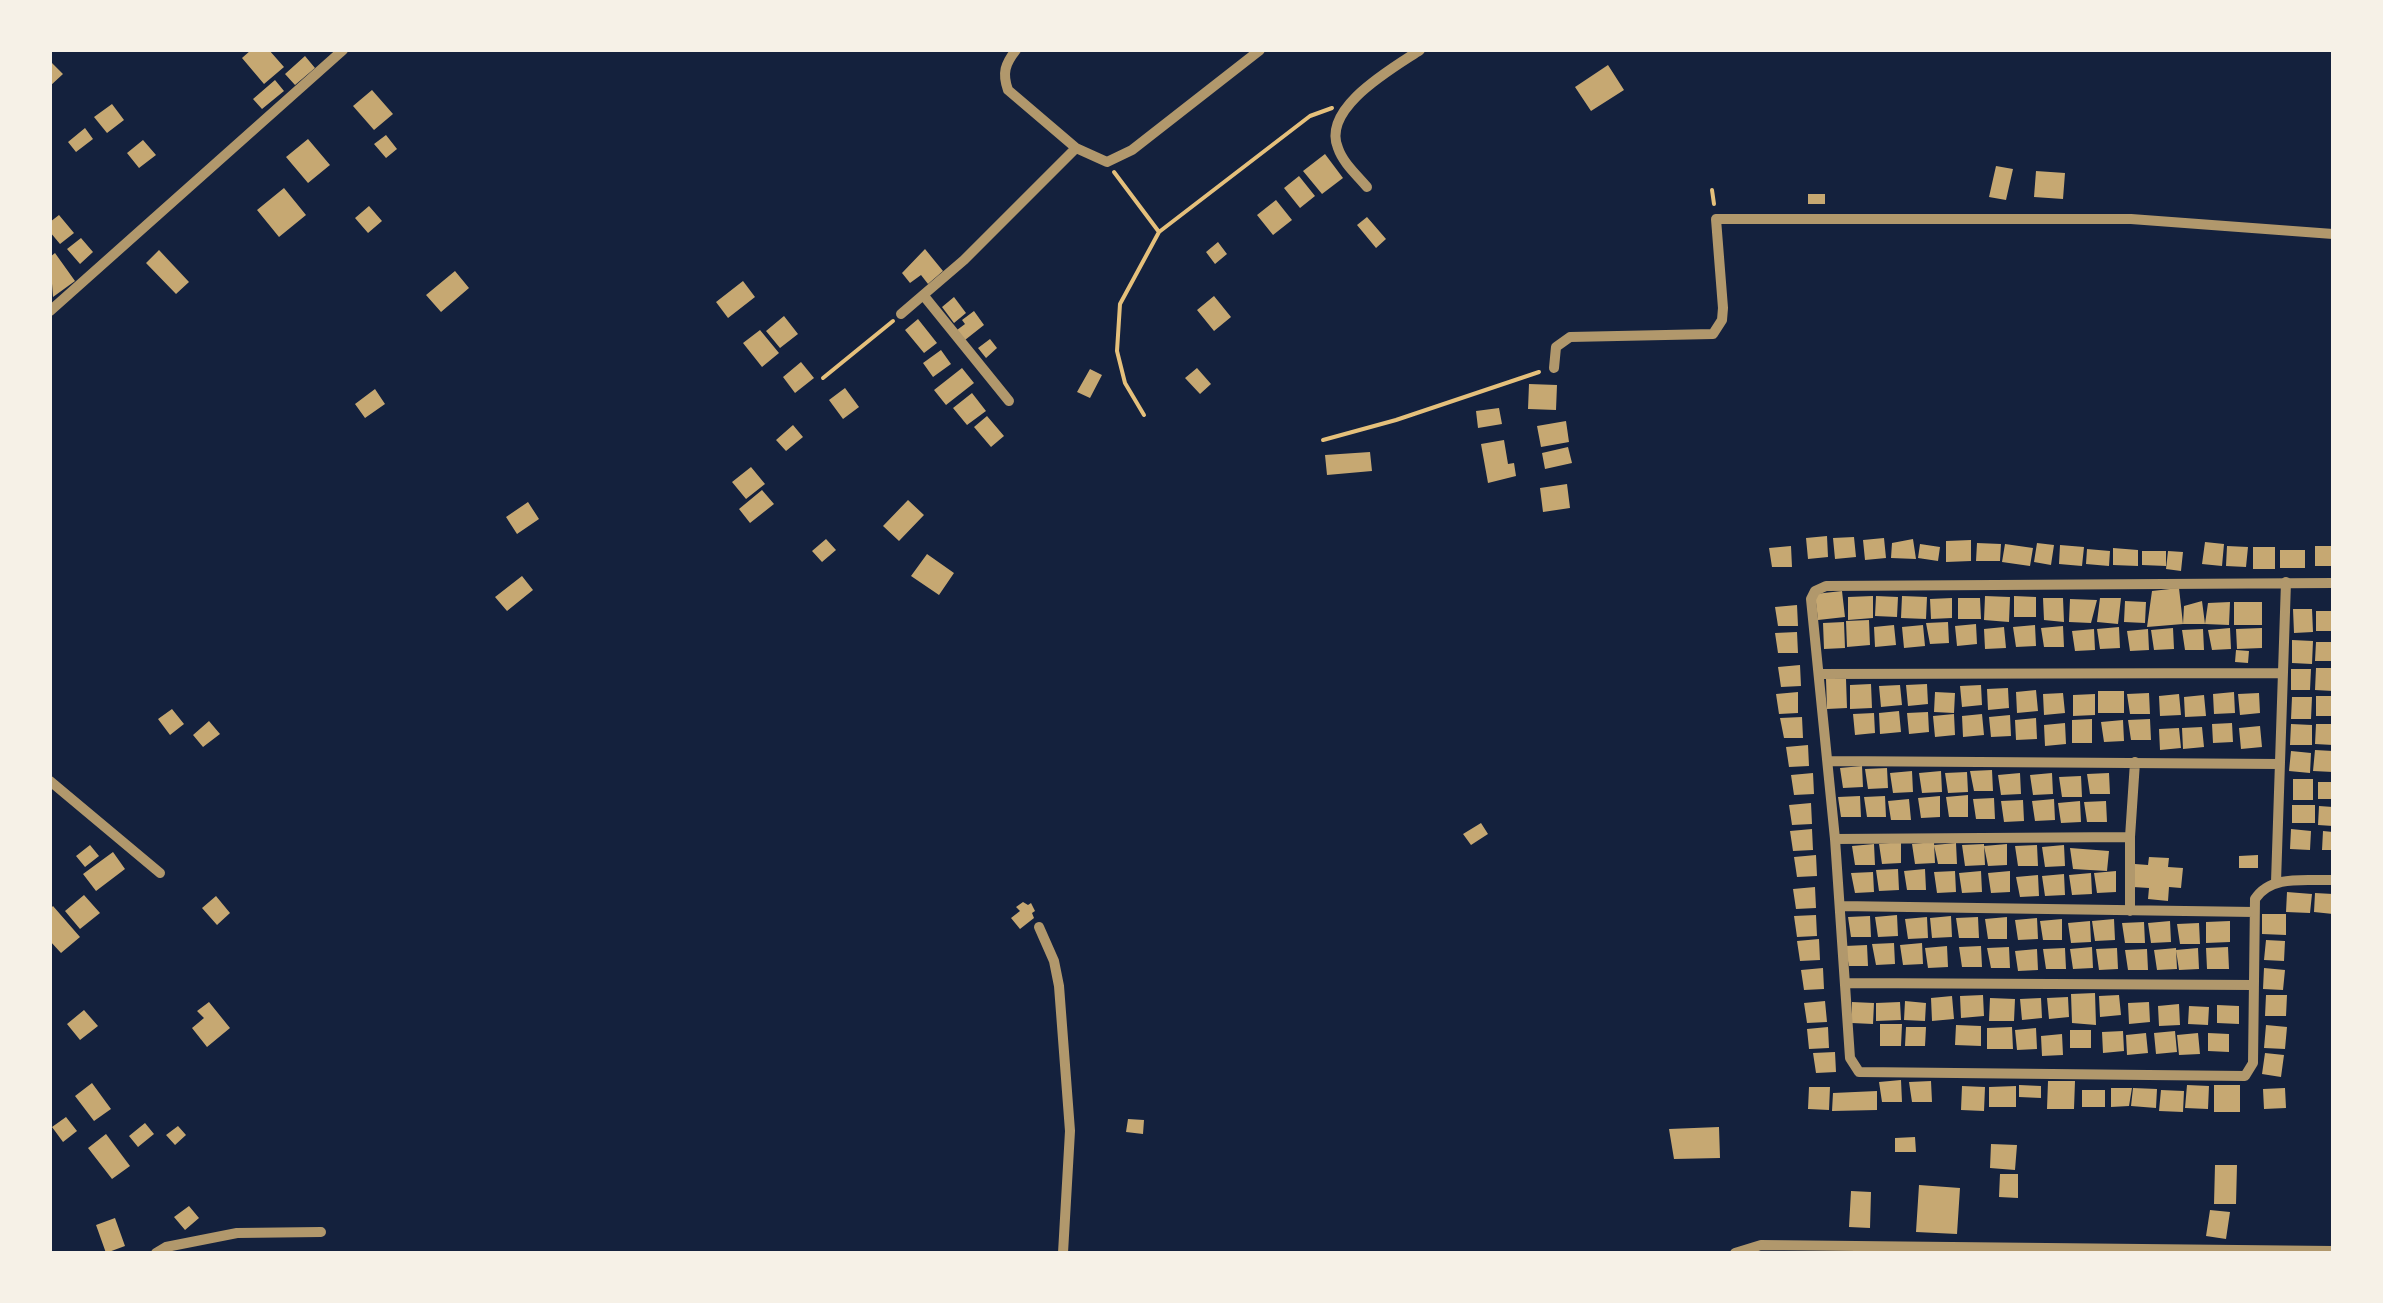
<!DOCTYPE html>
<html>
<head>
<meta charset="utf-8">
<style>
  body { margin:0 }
  #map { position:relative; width:2383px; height:1303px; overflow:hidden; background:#14213d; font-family:"Golos Text",sans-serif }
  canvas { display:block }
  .frame { position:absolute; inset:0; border:52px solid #f6f1e7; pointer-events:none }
</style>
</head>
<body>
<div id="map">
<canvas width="2383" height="1303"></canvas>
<div class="frame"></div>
</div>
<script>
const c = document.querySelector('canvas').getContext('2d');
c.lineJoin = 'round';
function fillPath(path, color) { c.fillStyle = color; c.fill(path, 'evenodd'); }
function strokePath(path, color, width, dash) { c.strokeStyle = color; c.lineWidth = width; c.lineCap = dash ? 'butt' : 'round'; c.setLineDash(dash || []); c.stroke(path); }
fillPath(new Path2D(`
  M251 50H269L284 67 264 84 242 58Z
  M305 56 315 68 295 85 285 74Z
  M52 63 63 74 50 86V65Z
  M1608 65 1624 90 1591 111 1575 87Z
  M275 80 284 91 262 109 253 99Z
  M372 90 393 114 374 130 353 106Z
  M112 104 124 120 107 133 94 117Z
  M85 128 93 139 76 152 68 142Z
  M386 135 397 149 386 158 374 144Z
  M308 139 330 165 308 183 286 157Z
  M143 140 156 155 139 168 127 153Z
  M1325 154 1343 178 1322 194 1303 171Z
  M1996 166 2013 169 2006 200 1989 197Z
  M2036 171 2065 173 2063 199 2034 197Z
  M1299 176 1315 196 1300 208 1284 188Z
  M284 188 306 215 279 237 257 210Z
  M1808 194H1825V204H1808Z
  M1276 200 1292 220 1273 235 1257 215Z
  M369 206 382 221 368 233 355 218Z
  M59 215 74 233 60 244 50 232V222Z
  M1367 217 1386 239 1376 248 1357 225Z
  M81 238 93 252 80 264 67 249Z
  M1218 242 1227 254 1215 264 1206 252Z
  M925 249 943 271 928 284 921 275 910 283 902 273Z
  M159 250 189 282 176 294 146 263Z
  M55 253 75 281 53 297 50 257Z
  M455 271 469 288 441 312 426 295Z
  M743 281 755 297 728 318 716 302Z
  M1214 296 1231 317 1214 331 1197 310Z
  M954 297 966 313 954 323 942 307Z
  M974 311 984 325 965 340 957 330 965 324 962 320Z
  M784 316 798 334 780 348 766 331Z
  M918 319 937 343 924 353 905 330Z
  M760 330 779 353 762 367 743 343Z
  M990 339 997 348 986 358 978 348Z
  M941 350 951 364 933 377 923 363Z
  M801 362 814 378 795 393 783 377Z
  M962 368 974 383 946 405 934 390Z
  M1197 368 1211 384 1200 394 1185 378Z
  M1090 369 1102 375 1090 398 1077 392Z
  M1529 384 1557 385 1556 410 1528 409Z
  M845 388 859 407 843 419 829 400Z
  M375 389 385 404 365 418 355 404Z
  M972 393 986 411 967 425 953 408Z
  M1499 408 1502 424 1478 428 1476 411Z
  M987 416 1004 436 991 447 974 427Z
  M1566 421 1569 442 1541 447 1537 426Z
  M793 425 803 437 786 451 776 440Z
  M1504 440 1508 464 1514 463 1516 476 1488 483 1481 444Z
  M1568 447 1572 463 1545 469 1542 453Z
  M1370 452 1372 471 1327 475 1325 455Z
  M751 467 765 484 746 499 732 482Z
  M1567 484 1570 508 1543 512 1540 488Z
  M762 490 774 504 750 523 739 509Z
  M908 500 924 515 899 541 883 526Z
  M528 502 539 519 517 534 506 517Z
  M1827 536 1828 557 1808 559 1806 538Z
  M1854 537 1856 557 1835 559 1833 538Z
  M1884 538 1886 558 1865 560 1863 540Z
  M826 539 836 550 822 562 812 551Z
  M1913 539 1916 559 1891 558 1892 543Z
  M1971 540V561L1946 562V541Z
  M2205 542 2224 544 2222 566 2202 564Z
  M1977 543 2001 544 2000 561H1976Z
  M2037 543 2054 545 2051 565 2034 562Z
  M1920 544 1940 547 1938 561 1918 558Z
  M2005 544 2033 548 2030 566 2002 562Z
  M2060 545 2084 547 2082 566 2059 564Z
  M1791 546 1792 567H1772L1769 548Z
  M2227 546 2248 547 2246 567 2226 566Z
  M2315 546H2333V566H2315Z
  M2253 547H2275V569H2253Z
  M2113 548 2138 550V566L2113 565Z
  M2087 549 2110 551 2109 566 2086 564Z
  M2280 550H2305V568H2280Z
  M2142 551H2166V566L2142 565Z
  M2168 551 2183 552 2181 571 2166 569Z
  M927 554 954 573 939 595 911 576Z
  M522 576 533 590 507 611 495 597Z
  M2179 588 2183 624 2147 627 2152 591Z
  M1842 591 1845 617 1818 620 1815 594Z
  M1873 596V618L1848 620V597Z
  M1876 596 1898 597 1897 617 1875 616Z
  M1902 596 1927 597 1926 619 1901 618Z
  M1985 596 2010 597 2009 622 1984 620Z
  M2014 596 2036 597V617H2014Z
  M1952 598V618L1931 619 1930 599Z
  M1958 598H1980L1981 619H1958Z
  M2043 598H2063L2064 622 2044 620Z
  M2100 598H2121L2118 624 2097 622Z
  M2070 599 2097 600 2091 623 2069 622Z
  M2125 601 2146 602 2145 623 2124 622Z
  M2202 601 2205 624H2183L2184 606Z
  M2230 602 2229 625 2205 624 2208 603Z
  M2234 602H2262V625H2234Z
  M1797 605 1798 626H1778L1775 607Z
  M2293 609H2312L2313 632 2294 633Z
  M2316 611H2333V631H2316Z
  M1869 620 1870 645 1847 647 1846 621Z
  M1844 622 1845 648 1824 649 1823 623Z
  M1948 622 1949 643 1930 644 1926 623Z
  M1976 624 1977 644 1957 646 1955 626Z
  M1894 625 1896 645 1875 647 1874 627Z
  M1923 625 1925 646 1904 648 1902 627Z
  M2035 625 2036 646 2016 647 2013 627Z
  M2063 626 2064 647H2044L2041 628Z
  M2004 627 2006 648 1985 649 1984 629Z
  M2119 627 2120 648 2100 649 2097 629Z
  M2173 628 2174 649 2154 650 2151 630Z
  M2230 628 2231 649 2212 650 2208 630Z
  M2262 628V648L2237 649 2236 629Z
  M2094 629 2095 650 2075 651 2072 631Z
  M2148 629 2149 650 2130 651 2127 631Z
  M2203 629 2204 650H2185L2182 630Z
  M1797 632 1798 653H1778L1775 633Z
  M2292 640 2313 641 2312 664 2292 663Z
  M2316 642H2333V661H2315Z
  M2236 650 2249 651 2248 663 2235 662Z
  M1800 665 1801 686 1781 687 1778 667Z
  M2316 668H2333V691L2315 690Z
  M2291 669H2311L2310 690H2291Z
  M1826 679H1846L1847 708 1827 709Z
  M1871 684 1872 708 1850 709V685Z
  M1927 684 1928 704 1908 706 1906 685Z
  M1900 685 1902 705 1881 707 1879 686Z
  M1981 685 1982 705 1962 707 1960 686Z
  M2008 688 2009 708 1988 710 1987 689Z
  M2036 690 2038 711 2017 713 2016 692Z
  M2098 691H2124V713H2098Z
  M1798 692V713L1779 714 1776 694Z
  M1935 692 1955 693 1954 713 1934 712Z
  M2234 692 2235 713 2214 714 2213 694Z
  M2063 693 2065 713 2044 715 2043 694Z
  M2149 693 2150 714H2130L2127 694Z
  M2259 693 2260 713 2240 715 2238 694Z
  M2095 694V715L2073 716V695Z
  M2179 694 2181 715 2160 716 2159 696Z
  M2204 695 2206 716 2185 717 2184 697Z
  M2316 696H2333V716H2316Z
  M2292 697H2312L2311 719H2291Z
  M172 709 184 724 170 735 158 719Z
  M1899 711 1901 732 1880 734 1879 713Z
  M1928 712 1929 732 1909 734 1907 713Z
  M1874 713 1875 733 1855 735 1853 714Z
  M1954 714 1955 735 1935 737 1933 716Z
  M1982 714 1984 735 1963 737 1962 716Z
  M2010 715 2011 736 1991 737 1989 717Z
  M1802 717 1803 738H1784L1780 718Z
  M2036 718 2037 739 2016 740 2015 720Z
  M2092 719V743H2072V720Z
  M2150 719 2151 740H2131L2128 720Z
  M2123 720 2124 741 2104 742 2101 722Z
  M209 721 220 734 203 747 193 735Z
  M2065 723 2066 744 2045 746 2044 725Z
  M2232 723 2233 742 2213 743 2212 724Z
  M2291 724 2312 725V745H2290Z
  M2316 724H2333V745L2315 744Z
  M2260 726 2262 747 2241 749 2239 728Z
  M2202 727 2204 747 2183 749 2182 728Z
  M2179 728 2181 748 2160 750 2159 729Z
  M1808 745 1809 766 1789 767 1786 747Z
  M2315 750 2333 751V772L2313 771Z
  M2291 751 2311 753 2310 773 2289 771Z
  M1862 766 1863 787 1843 788 1840 768Z
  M1887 768 1888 788 1868 789 1865 769Z
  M1992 770 1993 791H1974L1970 771Z
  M1912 771 1913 792 1893 793 1890 773Z
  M1941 771 1942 792 1922 793 1919 773Z
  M1967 772 1968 792 1948 793 1945 773Z
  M1813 773 1814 794 1794 795 1791 775Z
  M2020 773 2021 794 2001 795 1998 775Z
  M2052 773 2053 794 2033 795 2030 775Z
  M2109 773 2110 794H2090L2087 774Z
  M2081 776 2082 797H2062L2059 777Z
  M2293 779H2313V800H2293Z
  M2318 782H2333V799H2318Z
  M1968 795V817H1949L1946 797Z
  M1860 796 1861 817H1841L1838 797Z
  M1885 796 1886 817H1867L1864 797Z
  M1940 796V817L1921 818 1918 798Z
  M1994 798 1995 819H1976L1973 799Z
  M1909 799 1911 820H1891L1888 801Z
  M2054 799 2055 820 2035 821 2032 801Z
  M2023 800 2024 821 2004 822 2001 801Z
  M2080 801 2081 822 2061 823 2058 803Z
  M2106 801 2107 822H2087L2084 802Z
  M1811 803 1812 824 1792 825 1789 805Z
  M2292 805H2315V823H2292Z
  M2319 806 2333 807V826L2318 825Z
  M1481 823 1488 834 1471 845 1463 834Z
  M1812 829 1813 850 1793 851 1790 831Z
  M2291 829 2311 831 2310 850 2290 849Z
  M2323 831 2333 832V850H2322Z
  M1901 842V863L1882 864 1879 844Z
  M1934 842 1935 863 1915 864 1912 844Z
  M1956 843 1957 864H1938L1934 845Z
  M1874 844 1875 865H1855L1852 846Z
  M1984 844 1985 865 1965 866 1962 845Z
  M2007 844V865L1988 866 1984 846Z
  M90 845 99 856 85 867 76 856Z
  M2037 845 2038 866H2018L2015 846Z
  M2064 845 2065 866 2045 867 2042 847Z
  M2070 848 2109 851 2107 871 2073 869Z
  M113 852 125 869 96 891 83 874Z
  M1816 855 1817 876 1797 877 1794 857Z
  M2258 855V868H2239V856Z
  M2149 857 2169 858 2168 867 2183 868 2181 888 2169 887 2168 901 2148 899 2149 888 2133 887 2135 864 2148 865Z
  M1898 869 1899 890 1879 891 1876 870Z
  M1925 869 1926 890H1907L1904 871Z
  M1955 871 1956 892 1937 893 1934 872Z
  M1981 871 1982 892 1962 893 1959 873Z
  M2010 871V892L1991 893 1988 873Z
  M2116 871V892L2097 893 2094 873Z
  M1873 872 1874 892 1855 893 1851 873Z
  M2091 873 2092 894 2072 895 2069 875Z
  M2064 874 2065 895 2045 896 2042 876Z
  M2038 875 2039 896 2020 897 2016 877Z
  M1815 887 1816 908 1796 909 1793 889Z
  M2287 892 2312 894 2310 913 2286 912Z
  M2315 893 2333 894V914L2314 912Z
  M84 895 100 913 80 929 65 911Z
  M216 896 230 913 217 925 202 908Z
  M1023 902 1028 905 1031 903 1035 911 1032 913 1034 918 1020 929 1011 918 1020 911 1016 907Z
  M53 906 80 937 61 953 50 941V909Z
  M2262 914H2286V935L2262 934Z
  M1816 915 1817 936 1797 937 1794 916Z
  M1897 915 1898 936 1878 937 1875 917Z
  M1870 916 1871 937H1851L1848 917Z
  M1951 916 1952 937 1932 938 1930 918Z
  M1927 917 1928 938 1908 939 1905 919Z
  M1978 917 1979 938H1959L1956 918Z
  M2007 917V939H1988L1985 919Z
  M2037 918 2038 939 2018 940 2015 920Z
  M2062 919V940H2043L2040 921Z
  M2114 919 2115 940 2095 941 2092 921Z
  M2090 921 2091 942 2071 943 2068 923Z
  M2170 921 2171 942 2151 943 2148 923Z
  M2230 921V942L2206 943V922Z
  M2144 922 2145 943H2125L2122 923Z
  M2199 923 2200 944H2180L2177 924Z
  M1819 939 1820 960 1800 961 1797 941Z
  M2266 940 2285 941 2284 961 2264 960Z
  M1894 943 1895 964 1876 965 1872 944Z
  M1922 943 1923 964 1903 965 1900 945Z
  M1867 945 1868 966H1849L1845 946Z
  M1947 946 1948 967 1928 968 1925 948Z
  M1981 946 1982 967H1962L1959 947Z
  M2009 947 2010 968H1991L1987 948Z
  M2092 947 2093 968 2073 969 2070 949Z
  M2228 947 2229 969H2207L2206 948Z
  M2065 948 2066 969H2046L2043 949Z
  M2117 948 2118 969 2099 970 2096 949Z
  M2176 948 2177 969 2157 970 2154 950Z
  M2198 948 2199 969 2179 970 2176 950Z
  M2037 949 2038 970 2018 971 2015 951Z
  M2147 949 2148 970H2128L2125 950Z
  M1823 968 1824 989 1804 990 1801 970Z
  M2264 968 2285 970 2283 990 2263 989Z
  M2095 993 2096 1025 2072 1023 2071 994Z
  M1983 995 1984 1016 1961 1018 1960 996Z
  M2119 995 2121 1015 2100 1017 2099 996Z
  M2266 995H2287L2286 1016H2265Z
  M1952 996 1954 1019 1932 1021 1931 998Z
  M2068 997 2069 1017 2049 1019 2047 998Z
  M1990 998 2015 999 2014 1021H1989Z
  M2041 998 2042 1018 2022 1020 2020 999Z
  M1825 1001 1827 1022 1807 1023 1804 1003Z
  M1905 1001 1926 1003 1925 1021 1904 1020Z
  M209 1002 230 1028 207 1047 192 1028 204 1018 197 1011Z
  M1852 1002 1874 1003 1873 1024 1852 1023Z
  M1900 1002 1901 1020 1876 1021V1003Z
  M2149 1002 2150 1022 2129 1024 2128 1003Z
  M2179 1004 2180 1025 2159 1026 2158 1006Z
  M2217 1005 2239 1006V1024L2217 1023Z
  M2189 1006 2209 1007 2208 1025 2188 1024Z
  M84 1010 98 1026 80 1040 67 1024Z
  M1880 1024H1902L1901 1046H1880Z
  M1956 1025 1981 1026V1046L1955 1045Z
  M2266 1025 2287 1027 2285 1049 2264 1048Z
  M1828 1027 1829 1048 1809 1049 1807 1029Z
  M1906 1027H1926L1925 1046H1905Z
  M2012 1027 2013 1049H1987V1028Z
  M2036 1028 2037 1049 2017 1050 2015 1030Z
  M2070 1030H2091V1048H2070Z
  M2123 1031 2124 1051 2103 1053 2102 1032Z
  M2175 1031 2177 1052 2156 1054 2154 1033Z
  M2146 1033 2148 1053 2127 1055 2126 1035Z
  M2198 1033 2200 1054 2179 1055 2177 1035Z
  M2208 1033 2229 1034V1052L2208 1051Z
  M2062 1034 2063 1055 2042 1056 2041 1036Z
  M1835 1052 1836 1072 1816 1073 1813 1053Z
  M2265 1053 2284 1055 2281 1077 2262 1074Z
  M1901 1080 1902 1102H1882L1879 1082Z
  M1931 1081 1932 1102H1912L1909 1082Z
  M2048 1081H2075L2074 1109H2047Z
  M92 1083 111 1109 94 1121 75 1096Z
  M2019 1085 2041 1086V1098L2019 1097Z
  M2187 1085 2209 1086 2208 1109 2185 1108Z
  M2214 1085H2240V1112H2214Z
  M1962 1086 1985 1087 1984 1111 1961 1110Z
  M2016 1086V1107H1989V1087Z
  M1809 1087H1830L1829 1110 1808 1109Z
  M2111 1088H2132L2129 1106 2111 1107Z
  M2133 1088 2157 1089 2156 1108 2131 1106Z
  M2285 1088 2286 1108 2264 1109 2263 1089Z
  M2082 1090H2105V1107H2082Z
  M2161 1090 2184 1091 2183 1112 2159 1111Z
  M1877 1091V1110L1832 1111 1833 1093Z
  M66 1117 77 1131 63 1142 52 1127Z
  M1128 1119 1144 1120 1143 1134 1126 1132Z
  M145 1123 154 1134 138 1147 129 1136Z
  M178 1126 186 1135 175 1145 166 1135Z
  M1719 1127 1720 1158 1674 1159 1669 1129Z
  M106 1134 130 1166 112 1179 88 1148Z
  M1915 1137 1916 1152H1895V1138Z
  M1991 1144 2017 1145 2015 1170 1990 1168Z
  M2215 1165H2237L2236 1204H2214Z
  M2000 1174H2018V1198L1999 1197Z
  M1919 1185 1960 1188 1957 1234 1916 1232Z
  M1851 1191 1871 1192 1870 1228 1849 1227Z
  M189 1206 199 1218 185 1230 174 1217Z
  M2210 1210 2230 1212 2226 1239 2206 1236Z
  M115 1218 125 1246 106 1253 96 1225Z`), '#c6a872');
strokePath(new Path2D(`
  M1114 172 1159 232
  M1712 190 1714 204
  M823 378 893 321
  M1144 415 1125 383 1117 351 1120 304 1159 232 1310 116 1332 108
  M1323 440 1396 420 1539 372`), '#e5c07b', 4);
strokePath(new Path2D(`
  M1016 50C1005 64 1002 73 1008 90L1076 148 1107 162 1132 150 1260 50
  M1367 187C1357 175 1343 163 1338 148 1321 108 1393 68 1420 50
  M924 296 1009 401
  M50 311 343 50
  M901 314 964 260 1076 148
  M1554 368 1556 347 1570 337 1713 334 1722 320 1723 308 1716 219H2131L2333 234
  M2333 583 1826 586 1815 591 1811 599 1835 839 1850 1058 1859 1072 2245 1076 2253 1063 2255 899C2271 874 2306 881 2333 880
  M1819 674 2282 673
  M1828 761 2280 764
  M50 781 160 873
  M1835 839 2130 837
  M2276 882 2286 582
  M1840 906 2254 912
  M2130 911V837L2135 762
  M1039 927 1054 961 1059 986 1070 1131 1063 1253
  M1847 983 2254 985
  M156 1253 166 1247 237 1233 321 1232
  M1735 1253 1761 1245 2333 1251`), '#b1986c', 10);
</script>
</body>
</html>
